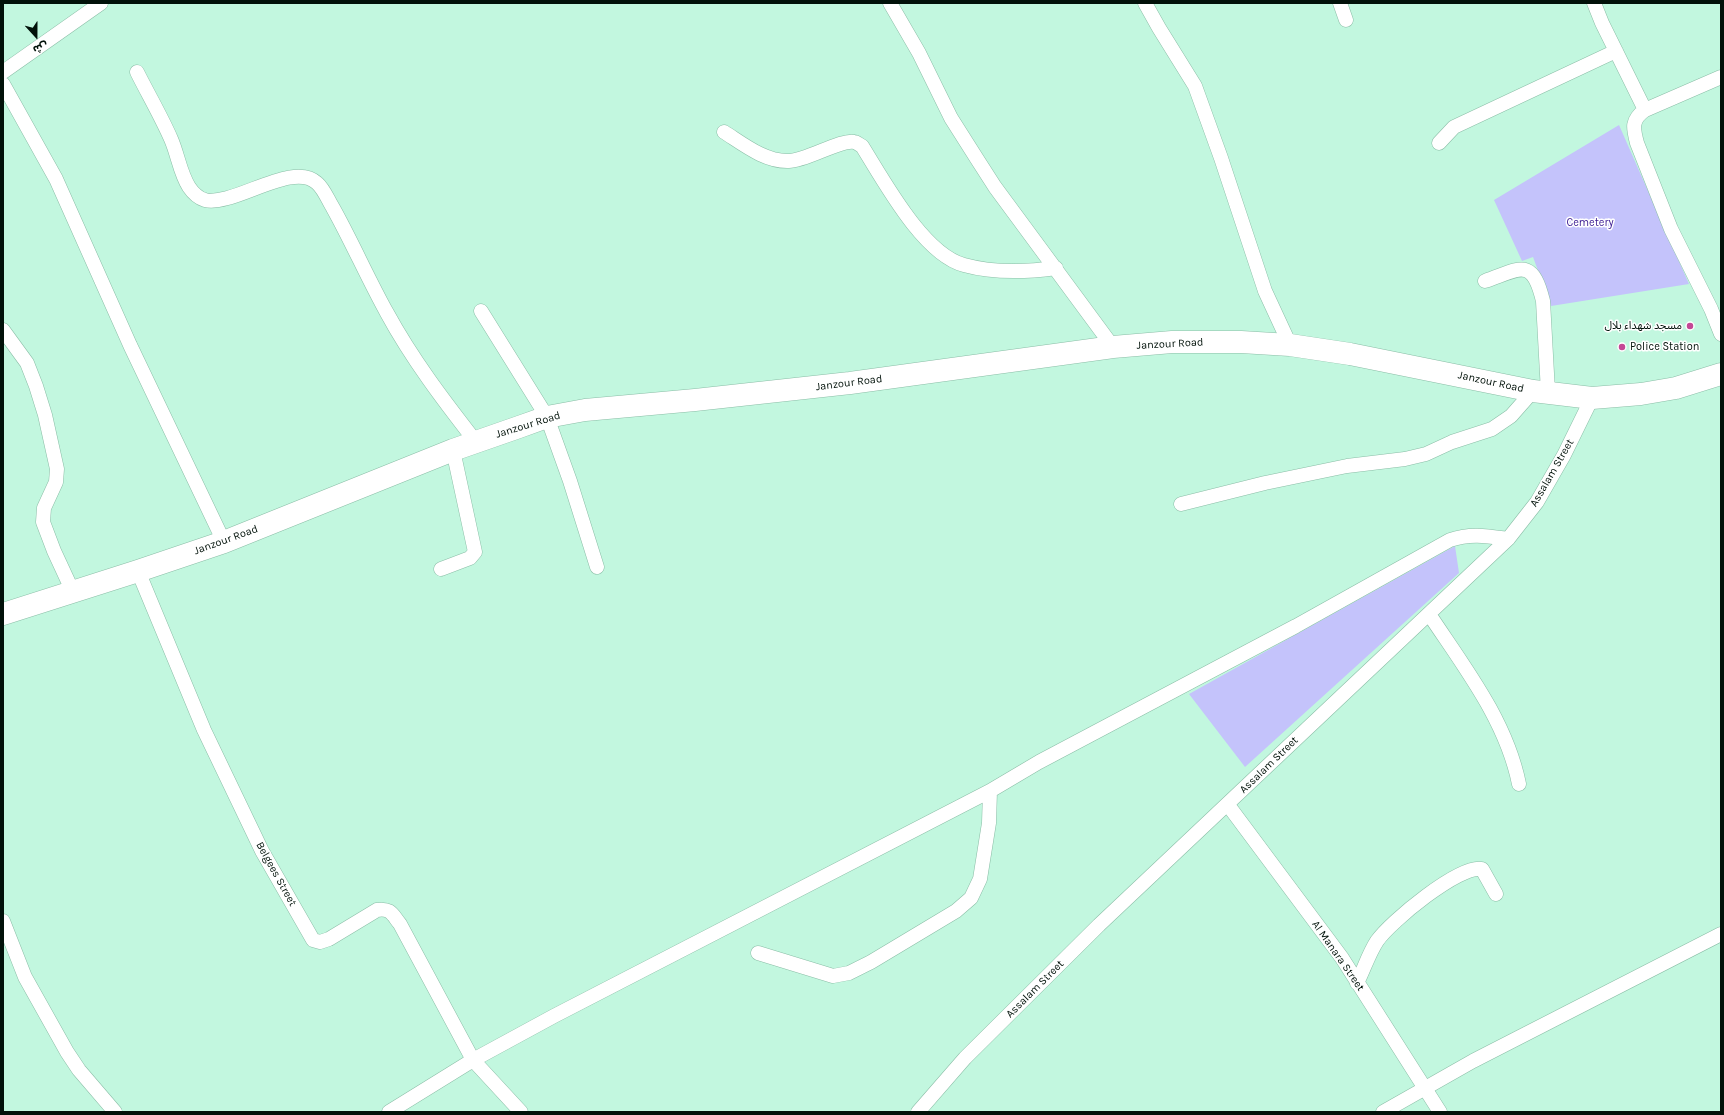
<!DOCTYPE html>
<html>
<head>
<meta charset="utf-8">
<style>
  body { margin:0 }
  #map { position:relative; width:1724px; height:1115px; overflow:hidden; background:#c2f7df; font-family:Karla,"Noto Sans Arabic",sans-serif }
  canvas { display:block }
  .frame { position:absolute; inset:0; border:4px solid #011109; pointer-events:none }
  .north { position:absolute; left:16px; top:16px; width:40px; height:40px; -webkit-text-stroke:3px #fff; paint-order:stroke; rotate:159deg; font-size:11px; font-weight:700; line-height:16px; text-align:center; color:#011109 }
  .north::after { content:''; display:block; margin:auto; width:14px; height:18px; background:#011109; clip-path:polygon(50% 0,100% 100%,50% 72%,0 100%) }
</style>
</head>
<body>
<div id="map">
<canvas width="1724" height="1115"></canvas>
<div class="frame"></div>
<div class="north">ش</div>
</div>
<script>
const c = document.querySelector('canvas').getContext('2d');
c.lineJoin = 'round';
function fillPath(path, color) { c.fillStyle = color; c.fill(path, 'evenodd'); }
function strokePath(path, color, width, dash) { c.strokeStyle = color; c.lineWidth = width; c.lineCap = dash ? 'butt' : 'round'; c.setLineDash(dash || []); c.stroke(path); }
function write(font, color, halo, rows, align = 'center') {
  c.font = font + ' Karla,"Noto Sans Arabic",sans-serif'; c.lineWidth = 3; c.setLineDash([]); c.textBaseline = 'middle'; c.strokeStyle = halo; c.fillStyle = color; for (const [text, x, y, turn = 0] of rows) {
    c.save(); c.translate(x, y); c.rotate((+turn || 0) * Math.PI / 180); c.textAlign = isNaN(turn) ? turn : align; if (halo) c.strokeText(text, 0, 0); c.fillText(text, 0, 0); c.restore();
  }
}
fillPath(new Path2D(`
  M1619 125 1689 284 1551 306 1533 257 1522 261 1494 200Z
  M1455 546 1459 573 1245 767 1189 694Z`), '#c4c3fb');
const minor = new Path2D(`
  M890 3 919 53 951 118 977 159 995 187 1113 347
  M1145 3 1159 28 1195 86 1221 158 1265 291 1290 345
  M1340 3 1346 20
  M1594 3 1602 23 1645 110
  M3 72 101 3
  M137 72C148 94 161 116 171 139 178 155 180 173 189 187 193 193 198 198 205 200 233 207 293 160 317 183 324 189 328 200 333 208 352 242 368 279 387 313 412 359 444 401 476 442
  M1721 77 1645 110C1631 120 1633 128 1637 143L1671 229 1711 309 1721 334
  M3 84 56 179 130 345 224 542
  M724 132C743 144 765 162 789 161 806 161 841 139 854 142 857 142 859 145 862 146 884 181 923 254 964 265 993 273 1027 272 1056 268
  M1439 143 1454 127 1616 51
  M1485 281C1520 269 1532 256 1543 301L1548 392
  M481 311 547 417 570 481 597 567
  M3 330 27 363 36 386 45 415 57 469 56 482 44 508 43 522 54 551 73 592
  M1181 504 1265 483 1347 466 1405 459 1426 454 1452 442 1492 429 1511 416 1533 391
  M441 569 470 558 475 552 453 450
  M138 571 204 730 262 851 313 940 320 942 329 939 377 910C391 908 392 914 400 924L473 1060 521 1112
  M1429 614C1464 667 1506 720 1519 784
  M1228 805 1342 958 1440 1112
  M3 921 25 977 67 1052 79 1070 115 1112
  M758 953 833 976 849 973 871 962 956 911 971 898 980 879 989 823 990 791
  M1357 983C1364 969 1369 953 1377 941 1390 922 1460 864 1482 869L1496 894
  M389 1112 473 1060 554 1016 990 791 1039 762 1296 626 1450 540C1470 533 1487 536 1508 539
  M918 1112 965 1058 1099 925 1508 539 1537 502 1564 455 1592 398
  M1383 1112 1473 1061 1721 934`);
const primary = new Path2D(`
  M3 614 138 571 224 542 453 450 519 427 547 417 585 410 695 400 850 383 1113 347 1172 342H1241L1290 345 1350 354 1533 391 1592 398 1641 394 1676 388 1721 374`);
strokePath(minor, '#8abda6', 15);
strokePath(primary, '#8abda6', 23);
strokePath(minor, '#fff', 14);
strokePath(primary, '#fff', 22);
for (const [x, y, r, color] of [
  [1690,326,4,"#c44795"],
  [1622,347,4,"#c44795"]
]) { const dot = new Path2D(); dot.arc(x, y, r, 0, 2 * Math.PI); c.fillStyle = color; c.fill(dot); strokePath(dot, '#fff', 1.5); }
write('11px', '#3b1b92', '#fff', [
  ["Cemetery",1590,223]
]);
write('11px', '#011109', '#fff', [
  ["مسجد شهداء بلال",1682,326],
  ["Police Station",1630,347,"left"]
], 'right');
write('11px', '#011109', '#fff', [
  ["Janzour Road",1170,344,-3],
  ["Janzour Road",1491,382,12],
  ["Janzour Road",849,383,-7],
  ["Janzour Road",528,425,-17],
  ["Assalam Street",1552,473,-60],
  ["Janzour Road",226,540,-20],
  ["Assalam Street",1269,765,-44],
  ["Belgees Street",276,874,61],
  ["Al Manara Street",1338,956,55],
  ["Assalam Street",1035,989,-45]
]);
</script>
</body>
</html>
